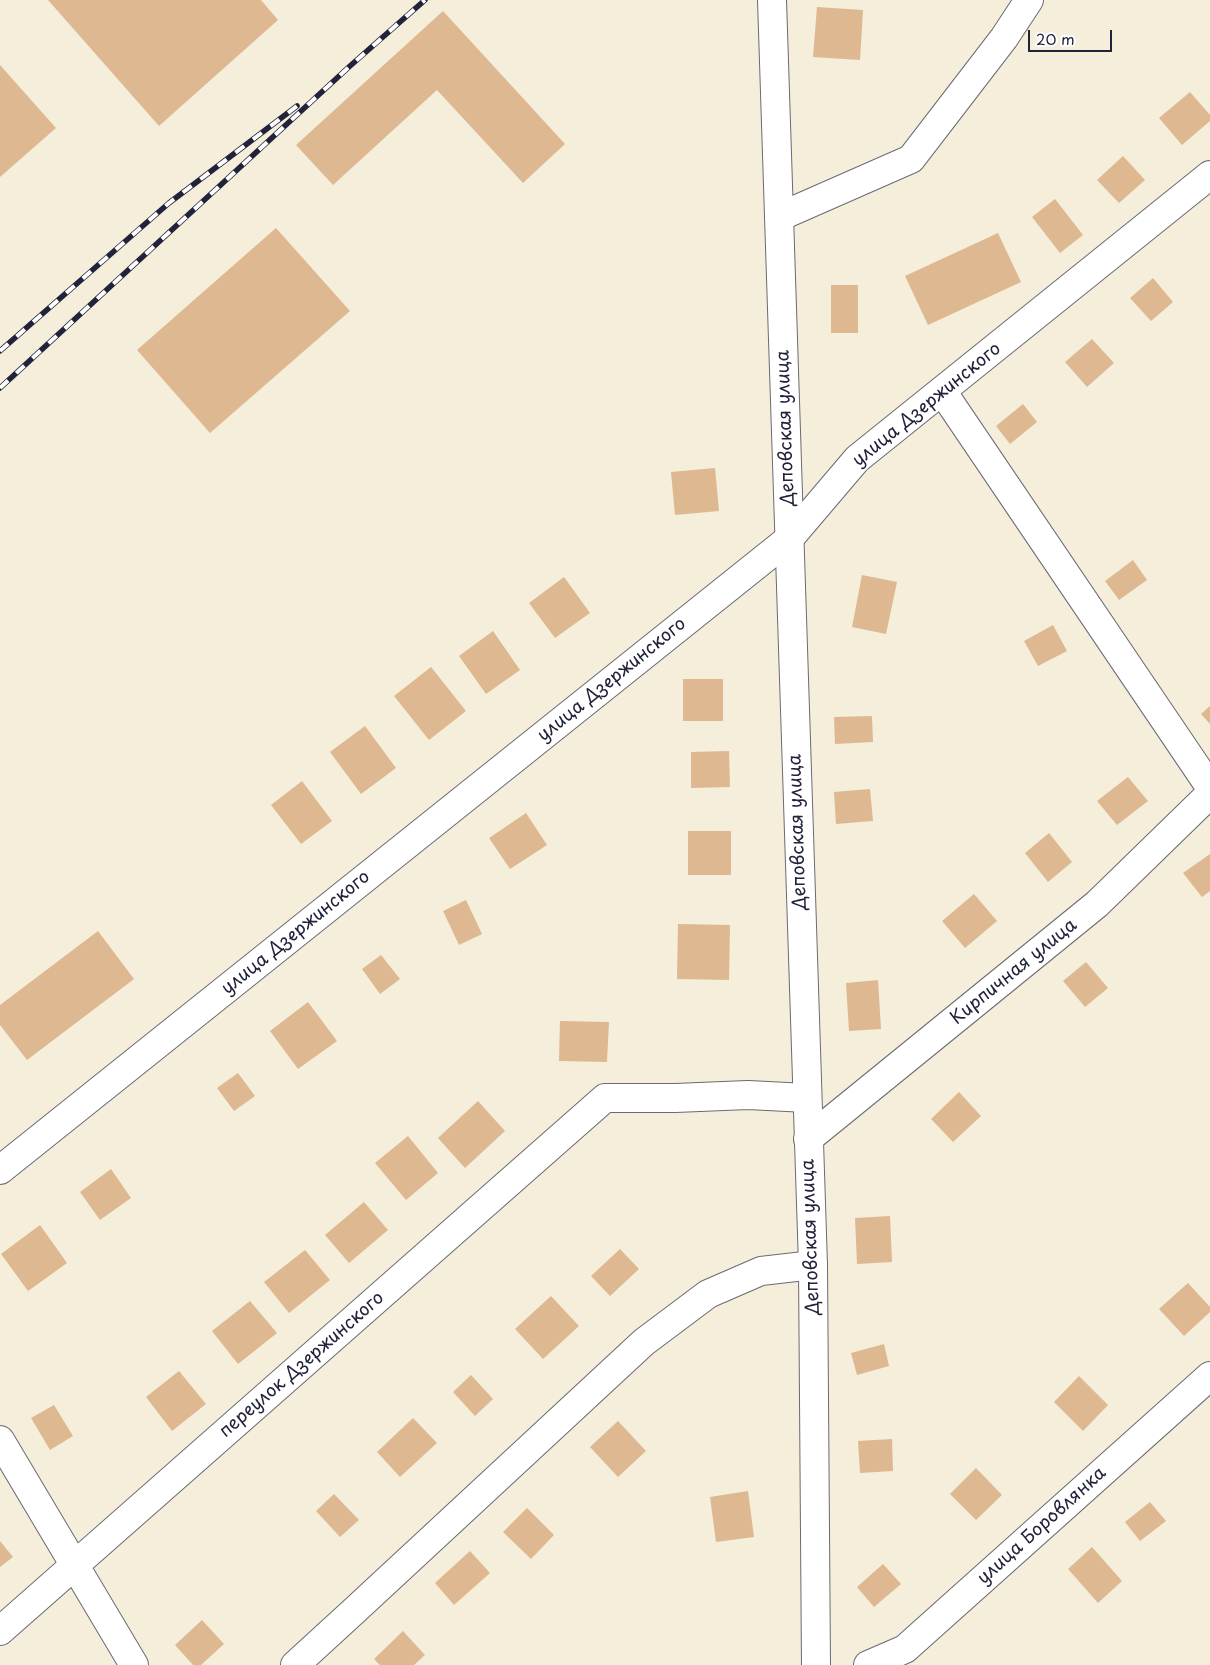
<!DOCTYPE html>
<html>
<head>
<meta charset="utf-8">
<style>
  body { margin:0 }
  #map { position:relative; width:1210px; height:1665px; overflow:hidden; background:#f4eedb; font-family:"Playpen Sans",sans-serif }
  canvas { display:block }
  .scale { position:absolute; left:1028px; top:30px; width:84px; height:22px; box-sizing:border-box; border:2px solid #22223b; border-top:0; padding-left:6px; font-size:15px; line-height:18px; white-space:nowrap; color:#22223b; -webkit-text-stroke:4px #fff; paint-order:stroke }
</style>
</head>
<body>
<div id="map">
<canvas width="1210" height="1665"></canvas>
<div class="scale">20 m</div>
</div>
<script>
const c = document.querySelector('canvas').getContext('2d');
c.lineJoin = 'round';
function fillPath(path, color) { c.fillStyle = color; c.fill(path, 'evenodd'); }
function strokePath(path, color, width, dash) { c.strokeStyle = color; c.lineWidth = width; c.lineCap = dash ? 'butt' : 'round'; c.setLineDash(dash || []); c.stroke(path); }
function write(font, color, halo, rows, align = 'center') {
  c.font = font + ' "Playpen Sans",sans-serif'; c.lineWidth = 4; c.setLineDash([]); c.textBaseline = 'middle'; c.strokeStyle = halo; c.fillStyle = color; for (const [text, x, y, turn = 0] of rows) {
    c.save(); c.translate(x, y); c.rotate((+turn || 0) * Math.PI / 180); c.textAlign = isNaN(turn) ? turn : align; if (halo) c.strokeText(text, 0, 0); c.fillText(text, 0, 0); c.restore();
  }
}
fillPath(new Path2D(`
  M48 0H261L278 20 159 126Z
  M817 7 863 10 860 60 813 57Z
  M443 11 565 144 523 183 437 90 333 185 296 145Z
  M0 65 56 128 0 177Z
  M1190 92 1210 115V121L1182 145 1159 118Z
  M1123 156 1145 180 1119 203 1097 180Z
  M1055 199 1083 235 1060 253 1032 217Z
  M276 228 350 311 210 433 137 350Z
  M998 233 1021 282 928 325 905 276Z
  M1153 278 1173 302 1151 321 1130 298Z
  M831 285H858V333H831Z
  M1092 339 1114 363 1087 387 1065 362Z
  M1023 404 1037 422 1010 444 996 426Z
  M715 468 719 511 675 515 671 472Z
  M1133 560 1147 580 1119 600 1105 581Z
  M862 575 897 582 886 634 852 627Z
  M564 577 590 613 555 638 529 603Z
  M1053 625 1067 651 1038 666 1024 641Z
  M493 631 520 670 486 694 459 656Z
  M431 667 466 711 429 740 394 696Z
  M683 679H723V721H683Z
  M1210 706V724L1201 714Z
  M872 716 873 742 835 744 834 717Z
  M365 726 396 768 361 794 330 752Z
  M729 751 730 787 691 788V752Z
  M1128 777 1148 801 1117 825 1097 801Z
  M302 781 332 821 301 844 271 805Z
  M870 789 873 821 836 824 834 792Z
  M526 813 547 845 510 869 489 838Z
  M688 831H731V875H688Z
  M1049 833 1072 862 1048 882 1025 853Z
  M1210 854V891L1202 897 1183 873Z
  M974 894 997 921 965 948 942 921Z
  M466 900 482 934 459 945 443 911Z
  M678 924 730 925 729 980 677 979Z
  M98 931 134 979 27 1060 0 1025V1005Z
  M381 955 400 979 380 994 362 969Z
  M1086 962 1108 988 1085 1007 1063 981Z
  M878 980 881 1029 849 1031 846 983Z
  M308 1002 337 1041 298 1069 270 1031Z
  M560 1021 609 1022 607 1062 559 1061Z
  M238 1073 255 1096 234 1111 217 1088Z
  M959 1092 981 1116 953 1142 931 1119Z
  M478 1101 505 1131 465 1168 438 1138Z
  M408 1136 438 1173 406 1200 375 1163Z
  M111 1169 131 1198 100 1220 80 1192Z
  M364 1202 388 1230 349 1263 325 1235Z
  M890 1216 892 1262 857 1264 855 1218Z
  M40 1225 67 1263 28 1291 1 1254Z
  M620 1249 639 1269 610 1296 591 1276Z
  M305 1250 330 1280 289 1313 264 1282Z
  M1188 1283 1210 1307V1312L1184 1336 1159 1309Z
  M551 1296 579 1326 543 1359 515 1329Z
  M250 1301 277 1333 238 1364 212 1331Z
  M884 1344 889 1366 857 1375 851 1353Z
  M179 1371 206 1404 172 1431 146 1397Z
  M471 1375 493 1399 475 1416 453 1392Z
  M1079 1376 1108 1405 1083 1431 1054 1402Z
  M54 1405 73 1436 50 1450 31 1418Z
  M413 1418 437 1443 400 1477 377 1452Z
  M618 1421 646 1451 618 1477 590 1447Z
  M892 1439 893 1471 860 1473 858 1441Z
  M976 1468 1002 1495 976 1520 950 1494Z
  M748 1491 754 1537 716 1542 710 1497Z
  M334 1494 359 1520 340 1537 316 1511Z
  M1150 1502 1166 1521 1140 1541 1125 1522Z
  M527 1508 554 1535 531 1559 503 1532Z
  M0 1541 13 1557 0 1567Z
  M1092 1547 1122 1581 1098 1603 1068 1569Z
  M470 1551 490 1573 454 1605 435 1583Z
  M883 1564 901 1584 874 1607 857 1587Z
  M202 1620 224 1644 201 1665H193L175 1645Z
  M403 1631 425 1655 414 1665H380L374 1659Z`), '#deb890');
const minor = new Path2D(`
  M779 217 911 159 1004 38 1029 0
  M942 391 1210 787
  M808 1139 1097 904 1210 794
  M0 1170 789 539 857 459 1210 175
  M0 1440 134 1665
  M0 1631 605 1098H675L748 1095 807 1098
  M295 1665 354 1611 644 1342 708 1294 761 1271 813 1265
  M868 1665 905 1649 1210 1376`);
const tertiary = new Path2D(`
  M772 0 813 1265 816 1665`);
strokePath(minor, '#6c6973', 30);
strokePath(tertiary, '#6c6973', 30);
strokePath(minor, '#fff', 28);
strokePath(tertiary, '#fff', 28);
const rail = new Path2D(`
  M0 351 169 203 297 106
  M0 388 350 66 425 0`);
strokePath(rail, '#22223b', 5.5);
strokePath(rail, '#fff', 4, [11]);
write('18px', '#22223b', '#fff', [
  ["улица Дзержинского",927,405,-39],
  ["Деповская улица",786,428,-92],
  ["улица Дзержинского",612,680,-39],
  ["Деповская улица",798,832,-92],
  ["улица Дзержинского",296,933,-39],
  ["Кирпичная улица",1014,972,-39],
  ["Деповская улица",811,1237,-92],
  ["переулок Дзержинского",302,1365,-41],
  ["улица Боровлянка",1042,1526,-42]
]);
</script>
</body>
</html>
